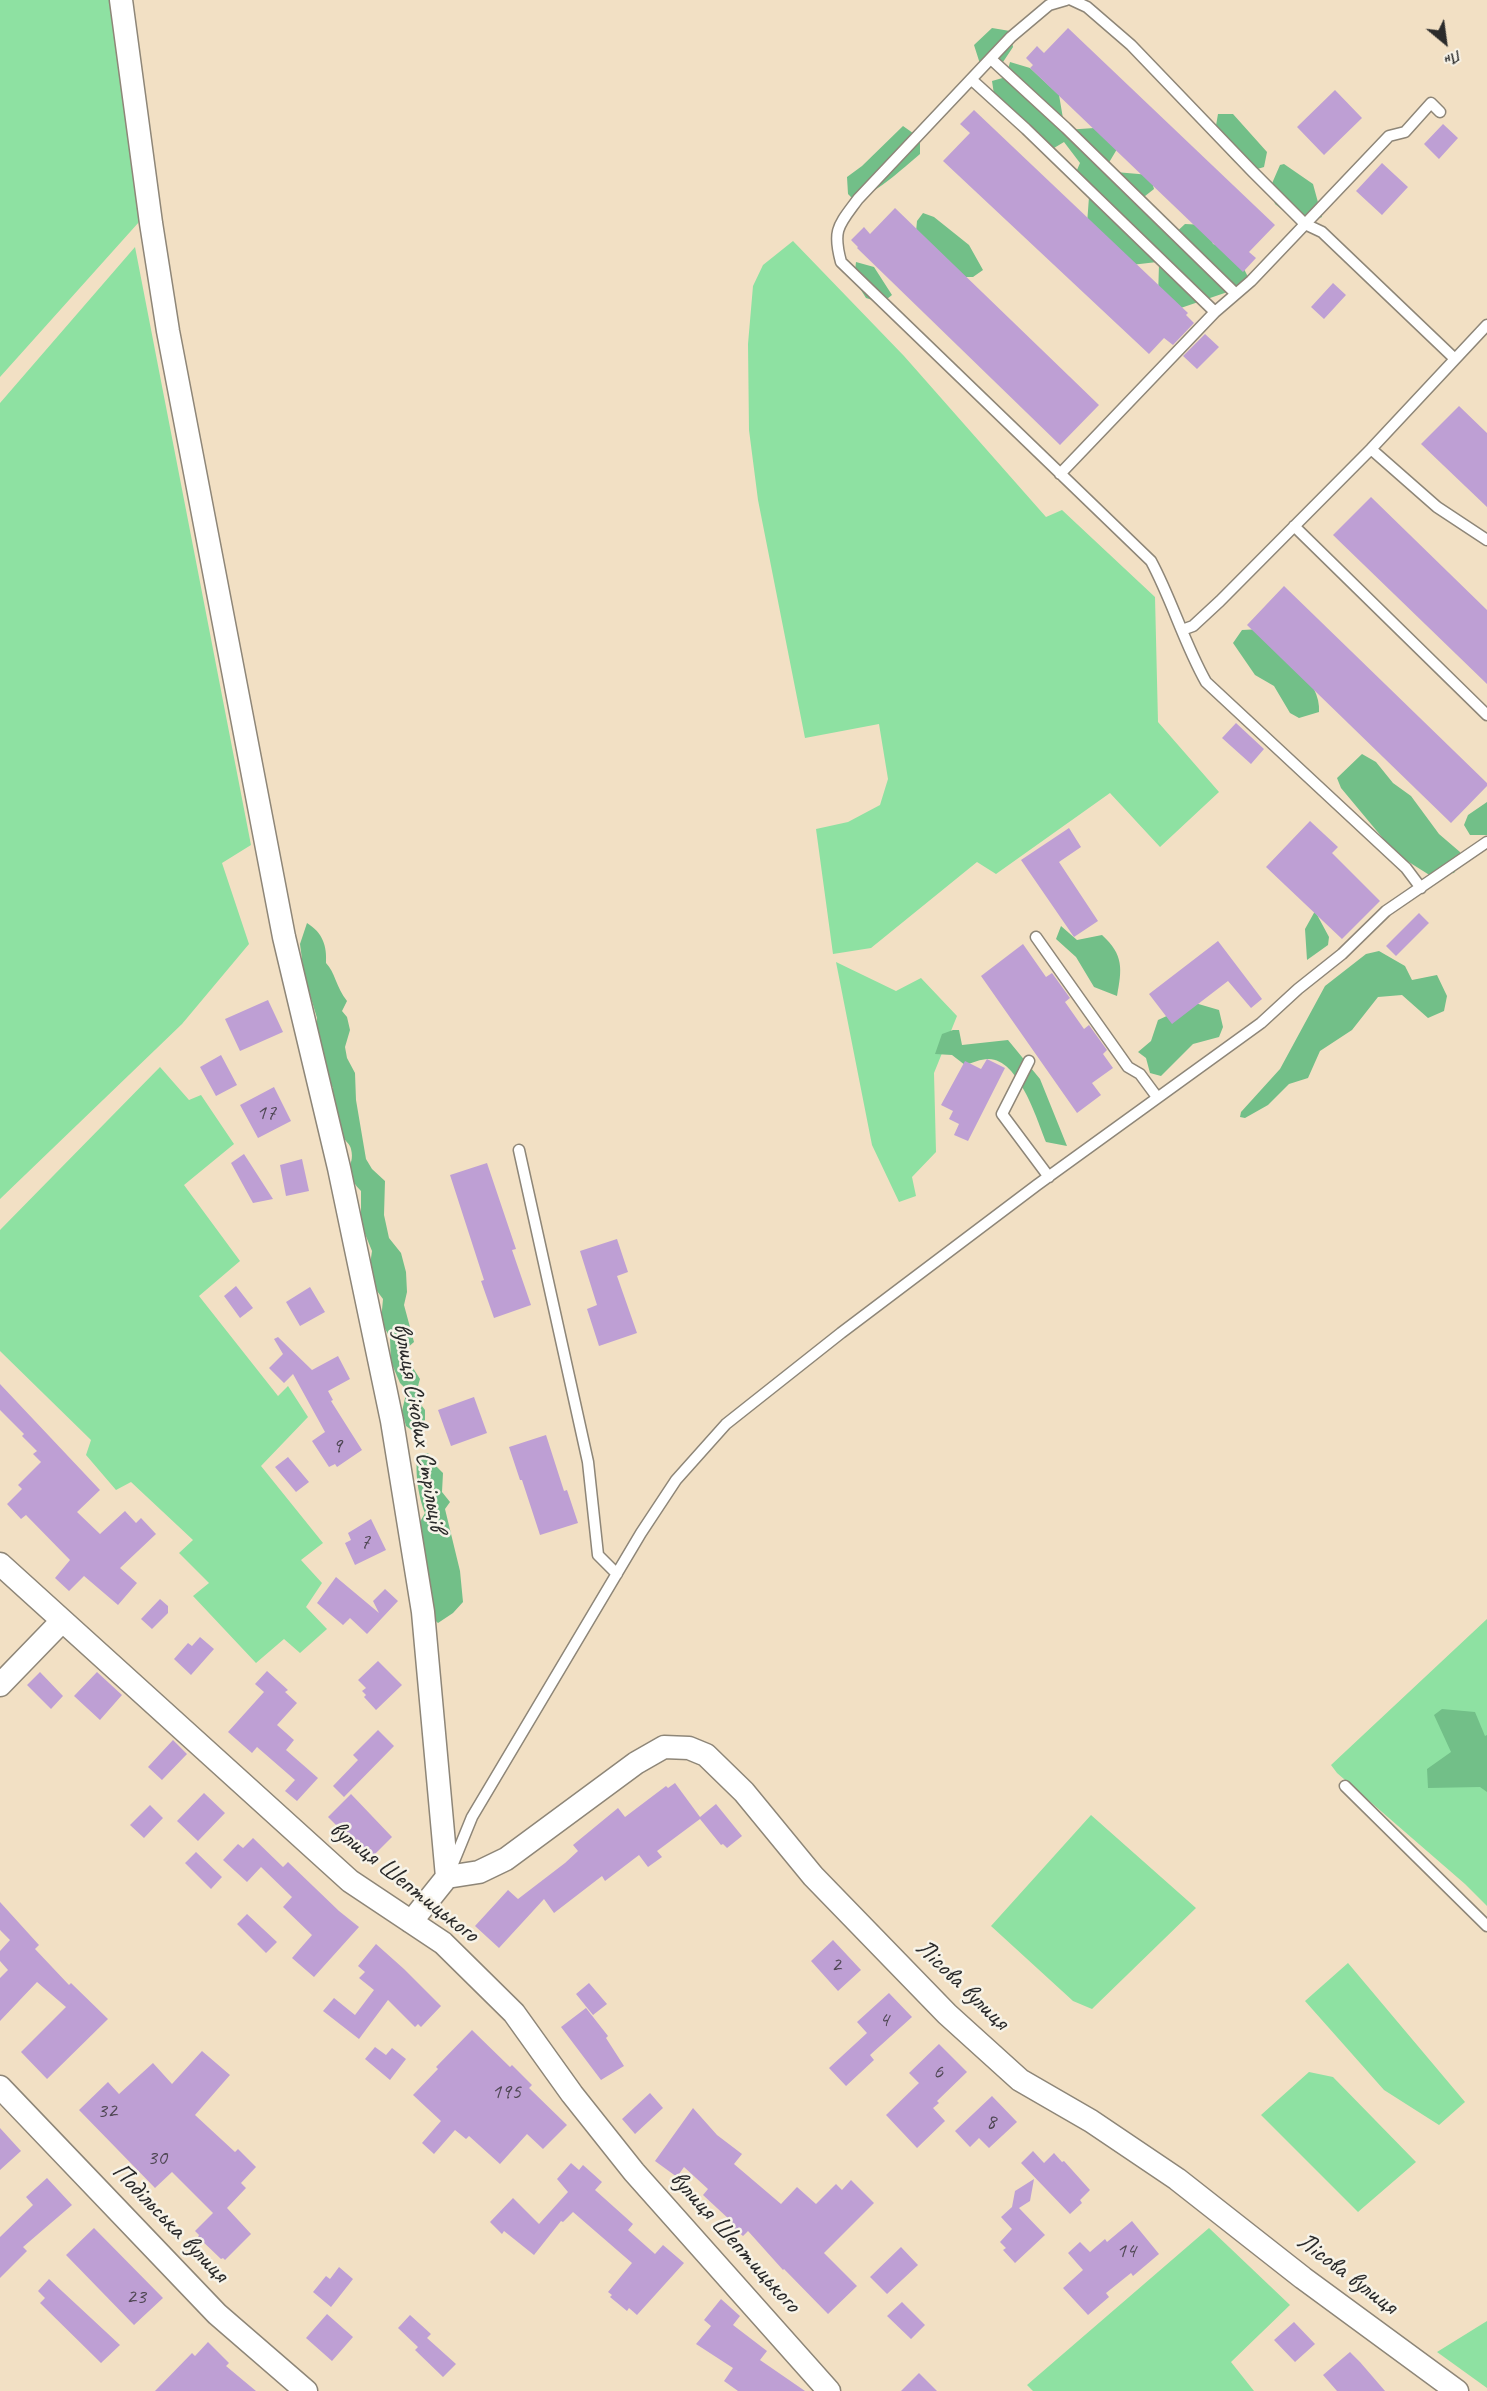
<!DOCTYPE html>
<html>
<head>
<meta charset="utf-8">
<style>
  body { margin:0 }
  #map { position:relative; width:1487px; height:2391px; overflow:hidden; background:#f2e0c4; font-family:Caveat,sans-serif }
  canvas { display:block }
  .north { position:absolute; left:1415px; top:12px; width:60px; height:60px; -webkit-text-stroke:4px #f7f3e8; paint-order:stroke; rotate:151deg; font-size:16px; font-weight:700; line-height:24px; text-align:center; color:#2b2b2b }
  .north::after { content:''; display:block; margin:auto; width:21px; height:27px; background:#2b2b2b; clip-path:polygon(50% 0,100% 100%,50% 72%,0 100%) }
</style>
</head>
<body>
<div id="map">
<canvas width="1487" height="2391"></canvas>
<div class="north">Пн</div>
</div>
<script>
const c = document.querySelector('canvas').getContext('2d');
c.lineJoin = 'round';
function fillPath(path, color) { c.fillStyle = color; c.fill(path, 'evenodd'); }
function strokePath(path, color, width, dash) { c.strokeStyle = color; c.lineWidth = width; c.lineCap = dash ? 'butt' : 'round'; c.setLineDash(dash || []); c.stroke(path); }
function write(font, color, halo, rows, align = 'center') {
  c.font = font + ' Caveat,sans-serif'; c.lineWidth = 5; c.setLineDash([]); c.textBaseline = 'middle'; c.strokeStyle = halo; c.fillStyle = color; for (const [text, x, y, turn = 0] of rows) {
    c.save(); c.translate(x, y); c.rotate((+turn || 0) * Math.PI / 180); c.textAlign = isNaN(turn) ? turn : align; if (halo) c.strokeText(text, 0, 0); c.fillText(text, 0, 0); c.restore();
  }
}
fillPath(new Path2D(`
  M0 0H111L139 222 0 377Z
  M793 241 904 356 1046 517 1062 510 1155 597 1158 722 1219 792 1160 847 1110 793 996 874 977 862 871 948 833 954 816 829 848 822 880 805 888 779 879 724 805 738 758 500 749 430 748 344 753 286 763 265Z
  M135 247 251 845 222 863 249 944 182 1024 0 1199V403Z
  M836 962 896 991 921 978 957 1016 934 1073 936 1152 912 1177 916 1196 899 1202 872 1145Z
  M160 1067 189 1100 201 1095 234 1144 184 1185 240 1261 199 1296 278 1396 288 1386 308 1417 261 1466 323 1543 301 1560 322 1583 306 1607 327 1629 300 1653 284 1639 256 1663 193 1596 209 1583 179 1553 193 1540 131 1482 116 1490 86 1455 91 1440 0 1351V1230Z
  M1487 1619V1906L1465 1884 1337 1773 1331 1765Z
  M1091 1815 1196 1908 1092 2009 1073 2001 991 1926Z
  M1348 1963 1465 2102 1439 2125 1384 2090 1305 2001Z
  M1309 2072 1333 2077 1416 2162 1358 2212 1261 2115Z
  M1209 2228 1290 2305 1231 2362 1254 2391H1033L1027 2385Z
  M1487 2321V2388L1437 2352Z`), '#8ee1a2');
fillPath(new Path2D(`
  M992 28 1010 31 1013 47 1001 65 981 67 974 45Z
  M1010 62 1030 68 1059 95 1065 130 1109 127 1120 144 1104 171 1150 175 1154 189 1140 200 1159 227 1170 238 1185 224 1206 225 1213 244 1235 251 1250 281 1248 285 1172 311 1158 298 1159 264 1157 262 1114 267 1087 224 1089 197 1074 177 1080 163 1064 142 1044 154 1026 129 995 101 992 81 1006 77Z
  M1218 114H1233L1267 152 1264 167C1239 176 1231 157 1216 140L1214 137Z
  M903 126 920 138V154C904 167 872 198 853 199L848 194 847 177 862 166Z
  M1284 164 1313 184 1322 217 1301 225 1275 204 1270 188 1280 165Z
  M923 213 934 217 969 245 983 270 973 277H955L916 232 917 221Z
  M856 262 874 267 892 295 882 303 866 298 854 279Z
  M1261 629C1281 650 1322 681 1319 712L1299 718 1290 713 1274 686 1255 675 1233 643 1242 630Z
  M1362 754 1376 762 1393 783 1411 796 1439 834 1460 852 1461 863 1454 873 1431 876 1396 854 1341 788 1337 778Z
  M1487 802V835H1470L1464 825 1468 815Z
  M1315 911 1329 937 1328 945 1307 960 1305 929Z
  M307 923C323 933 327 946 326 963 335 972 336 987 347 1001L342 1011 347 1017 350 1030 345 1047 347 1058 355 1073 356 1100 366 1159 372 1169 385 1181 384 1215 389 1238 401 1253 406 1272 407 1292 404 1305 414 1342 406 1349 408 1360 420 1379C416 1392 416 1399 425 1410V1420L413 1431 406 1426 402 1411 407 1390 400 1383 391 1362 390 1338 381 1321 383 1299 368 1279 372 1251 361 1224V1191C338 1166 356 1169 351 1149 350 1144 346 1142 343 1137 336 1125 330 1102 333 1088L327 1079 317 1036V1018L304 975 300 944Z
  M1061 926 1077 940 1102 935C1124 955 1122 969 1117 996L1094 987 1076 957 1056 939Z
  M1379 951 1405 966 1412 980 1437 975 1447 996 1444 1011 1428 1018 1402 995 1378 997 1352 1030 1320 1051 1308 1078 1289 1084 1268 1105 1245 1118 1240 1117 1241 1112 1280 1069 1325 986 1366 954Z
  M1195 1003 1219 1010 1223 1027 1219 1037 1193 1044 1161 1076 1150 1073 1146 1058 1138 1052 1151 1041 1158 1020Z
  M953 1030H959L962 1045 1008 1040 1040 1079 1067 1146 1046 1142C1037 1119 1018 1058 988 1059 981 1059 972 1063 965 1065L952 1055 935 1054 942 1034Z
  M428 1453 434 1464 443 1473 442 1492 450 1502 445 1509 460 1571 463 1602 453 1613 438 1623 429 1615 419 1531 421 1520 425 1513C419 1499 414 1470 418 1455Z
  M1442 1709 1475 1712 1485 1736 1487 1735V1792L1480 1787 1428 1788 1427 1769 1451 1752 1434 1715Z`), '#72bf88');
fillPath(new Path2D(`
  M1068 28 1275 225 1249 252 1256 258 1243 272 1030 68 1033 65 1026 58 1037 46 1044 53Z
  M1335 90 1362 118 1324 155 1297 127Z
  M974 110 1188 313 1186 315 1194 323 1173 345 1164 338 1149 354 943 161 970 133 960 124Z
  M1443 124 1458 138 1439 159 1424 144Z
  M1382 163 1408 187 1382 215 1356 191Z
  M895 208 1099 405 1060 445 857 248 858 247 851 240 864 227 870 234Z
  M1333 283 1346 295 1324 319 1311 307Z
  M1205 334 1219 347 1197 369 1183 356Z
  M1459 406 1487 433V507L1421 444Z
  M1371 497 1487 610V684L1333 535Z
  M1284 586 1487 783V786L1451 823 1247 625Z
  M1236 723 1264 749 1251 764 1222 738Z
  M1310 821 1338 847 1332 853 1380 901 1342 939 1266 867Z
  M1069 828 1081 847 1059 862 1098 921 1074 937 1021 860Z
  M1419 913 1429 923 1396 956 1386 946Z
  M1218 941 1262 999 1251 1008 1228 981 1172 1024 1149 994Z
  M1023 944 1046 977 1052 973 1070 998 1065 1002 1084 1029 1089 1025 1107 1050 1103 1054 1113 1068 1092 1083 1101 1095 1077 1113 981 976Z
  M268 1000 283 1032 240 1051 225 1019Z
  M221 1055 237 1085 216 1096 200 1067Z
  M987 1059 1005 1068 968 1141 954 1135 959 1124 949 1119 953 1111 941 1105 965 1061 981 1069Z
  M274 1087 291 1121 258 1138 240 1105Z
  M244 1154 273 1199 253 1203 231 1163Z
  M302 1159 309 1191 286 1196 280 1165Z
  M487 1163 516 1249 512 1250 531 1305 494 1318 481 1281 484 1280 450 1175Z
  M617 1239 628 1272 617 1276 637 1333 599 1346 587 1309 597 1305 580 1251Z
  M236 1286 253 1308 240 1318 224 1296Z
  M310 1287 325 1312 300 1326 286 1302Z
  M278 1337 312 1370 338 1356 350 1379 328 1391 333 1400 331 1401 362 1450 337 1467 335 1464 329 1467 312 1441 325 1432 293 1374 284 1383 269 1368 283 1354 274 1339Z
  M0 1384 100 1490 77 1512 100 1534 125 1511 136 1523 141 1518 156 1534 120 1568 137 1583 118 1605 84 1576 69 1591 55 1578 70 1560 26 1515 21 1519 7 1504 22 1489 18 1485 41 1462 33 1454 37 1451 22 1436 24 1434 0 1410Z
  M474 1397 487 1433 451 1446 438 1410Z
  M546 1435 564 1491 567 1490 578 1523 540 1535 522 1480H520L509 1447Z
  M288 1457 309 1482 296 1492 275 1467Z
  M371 1519 386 1550 355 1565 345 1543 351 1540 348 1533Z
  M336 1577 379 1613 373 1601 385 1589 398 1601 367 1634 350 1618 343 1625 317 1603Z
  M160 1599 168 1606V1613L152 1629 141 1619Z
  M200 1637 214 1649 191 1675 174 1659 188 1643 192 1646Z
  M378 1661 402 1685 376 1710 364 1697 366 1695 362 1691 366 1688 358 1680Z
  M267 1671 288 1690 285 1692 297 1703 277 1725 294 1740 286 1750 318 1778 297 1801 285 1791 295 1780 257 1747 252 1753 228 1732 264 1692 255 1684Z
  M40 1672 63 1696 51 1709 27 1685Z
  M97 1672 122 1695 100 1720 74 1696Z
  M378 1730 394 1746 344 1797 333 1786 358 1760 353 1755Z
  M173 1740 187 1754 162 1780 148 1767Z
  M675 1783 700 1817 716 1804 742 1836 727 1848 723 1844 721 1845 700 1819 657 1851 662 1857 648 1867 639 1855 605 1881 602 1876 554 1913 544 1899 499 1948 475 1926 508 1890 518 1899 565 1863 578 1851 573 1845 618 1808 625 1817 666 1786 668 1788Z
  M204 1793 225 1813 198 1841 177 1821Z
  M351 1794 392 1837 370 1859 328 1817Z
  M150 1805 163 1818 144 1838 130 1825Z
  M253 1838 283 1867 288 1862 339 1911 359 1927 314 1977 292 1958 312 1935 283 1907 292 1897 261 1867 247 1882 223 1860 238 1844 243 1848Z
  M196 1852 222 1877 211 1889 185 1863Z
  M0 1902 39 1945 35 1949 69 1985 71 1983 108 2019 47 2079 21 2052 66 2007 37 1982 0 2021V1978L8 1970 0 1961V1951L10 1940 0 1930Z
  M247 1914 277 1942 266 1953 237 1924Z
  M833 1940 861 1970 838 1991 811 1961Z
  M376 1944 404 1969 441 2006 421 2027 418 2024 415 2027 388 2000 359 2039 323 2011 334 1998 355 2015 374 1990 359 1978 365 1972 358 1966Z
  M589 1983 607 2004 593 2015 576 1994Z
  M889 1993 912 2017 870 2055 874 2060 846 2086 829 2068 867 2033 857 2022Z
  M586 2008 608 2036 606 2038 624 2066 601 2080 561 2027Z
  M472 2030 510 2067 512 2065 532 2085 529 2088 567 2125 543 2149 527 2134 500 2164 469 2136 466 2139 455 2130 434 2154 422 2143 441 2121 413 2095 438 2069 436 2067Z
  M939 2044 967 2072 937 2101 939 2103 933 2108 945 2121 917 2148 886 2115 919 2083 909 2073Z
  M375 2047 386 2055 392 2048 406 2059 390 2080 365 2059Z
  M202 2051 230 2075 195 2115 235 2152 238 2149 256 2167 241 2183 246 2188 227 2208 251 2234 225 2260 223 2258 221 2259 198 2237 199 2235 195 2231 213 2213 172 2172 155 2188 79 2110 108 2082 119 2094 153 2063 172 2084Z
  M650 2093 663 2108 635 2134 622 2119Z
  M992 2096 1017 2122 989 2148 979 2138 970 2147 955 2131Z
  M693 2108 717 2135 742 2154 734 2164 781 2204 797 2187 816 2204 836 2184 842 2190 851 2180 874 2203 824 2253 857 2286 828 2314 784 2269 783 2270 748 2231 743 2236 729 2224 731 2221 703 2195 708 2189 684 2167 677 2177 655 2161Z
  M0 2128 21 2151 0 2170Z
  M1033 2151 1044 2163 1054 2153 1062 2162 1064 2161 1090 2190 1080 2200 1082 2203 1070 2214 1021 2163Z
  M571 2163 579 2170 583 2165 602 2182 595 2190 633 2224 628 2230 655 2254 663 2245 684 2263 637 2315 629 2308 627 2311 610 2297 612 2295 608 2292 632 2263 573 2212 563 2222 561 2221 534 2255 504 2231 502 2234 490 2222 513 2198 539 2224 568 2192 557 2179Z
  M47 2178 72 2205 23 2247 27 2251 0 2278V2237L33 2205 26 2197Z
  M1034 2179 1030 2201 1019 2208 1045 2235 1015 2263 1003 2250 1006 2248 1000 2242 1012 2229 1001 2217 1012 2207 1015 2191Z
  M1132 2221 1159 2254 1133 2276 1131 2273 1106 2293 1109 2297 1088 2315 1063 2288 1083 2270 1068 2253 1080 2242 1090 2252 1105 2239 1107 2242Z
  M94 2228 163 2298 134 2325 66 2255Z
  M901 2247 918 2265 887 2294 870 2277Z
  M339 2267 353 2279 331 2307 313 2292 326 2276 330 2279Z
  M49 2279 120 2345 101 2363 40 2303 45 2298 38 2291Z
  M721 2299 740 2316 733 2325 767 2351 760 2360 805 2391H738L724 2381 733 2368 696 2344 711 2326 704 2320Z
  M902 2302 925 2325 911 2339 887 2316Z
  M327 2314 353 2337 332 2361 306 2338Z
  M410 2315 431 2334 427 2338 456 2364 443 2377 415 2350 418 2347 398 2328Z
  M1294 2322 1315 2344 1295 2362 1274 2340Z
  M208 2342 229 2363 226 2366 256 2391H155L192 2353 195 2356Z
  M1350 2352 1360 2362 1385 2391H1337L1323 2375Z
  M919 2373 937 2391H901Z`), '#be9fd4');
const lane = new Path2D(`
  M1066 0 1049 5 1011 37 858 199C839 225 832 229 841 262L1151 561C1172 600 1184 643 1206 682L1406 868 1421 888
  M1072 0 1087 7 1131 45 1252 171 1305 224 1322 232 1455 359
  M991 59 1066 128 1235 293
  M972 80 1026 129 1215 312
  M1371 449 1437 507 1487 540
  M1060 474 1215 312 1251 281 1389 136 1405 132 1431 103 1440 112
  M1294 526 1487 715
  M1182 630 1193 626 1220 601 1371 449 1487 325
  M1036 937 1128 1067 1140 1074 1157 1097
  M1029 1061 1002 1114 1049 1177
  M519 1150 588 1462 598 1555 617 1574
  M1345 1786 1487 1926
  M452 1866 472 1817 641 1533 676 1480 726 1424 841 1333 1037 1185 1261 1023 1298 989 1342 954 1386 911 1487 842`);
const street = new Path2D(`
  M121 0 151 223 168 331 284 937 339 1168 392 1421 423 1612 447 1877 411 1922
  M0 1564 350 1881 443 1943 514 2013 572 2094 634 2172 829 2391
  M0 1685 62 1621
  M447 1877 479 1872 506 1859 636 1763 664 1747 689 1748 706 1755 744 1792 813 1876 947 2014 1020 2080 1091 2121 1177 2179 1303 2278 1457 2391
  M0 2087 217 2314 306 2391`);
strokePath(lane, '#8e8678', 13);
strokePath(street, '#8e8678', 25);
strokePath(lane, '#fff', 10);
strokePath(street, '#fff', 22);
write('22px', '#504855', null, [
  ["17",266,1113],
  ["9",337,1446],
  ["7",365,1542],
  ["2",836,1965],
  ["4",884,2020],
  ["6",938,2072],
  ["195",506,2092],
  ["32",107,2111],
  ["8",991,2122],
  ["30",157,2158],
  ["14",1126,2251],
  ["23",136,2297]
]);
write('26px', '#2b2b2b', '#f7f3e8', [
  ["вулиця Січових Стрільців",419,1427,80],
  ["вулиця Шептицького",404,1882,38],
  ["Лісова вулиця",962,1985,44],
  ["Подільська вулиця",170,2223,46],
  ["вулиця Шептицького",735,2242,48],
  ["Лісова вулиця",1347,2274,37]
]);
</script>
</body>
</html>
